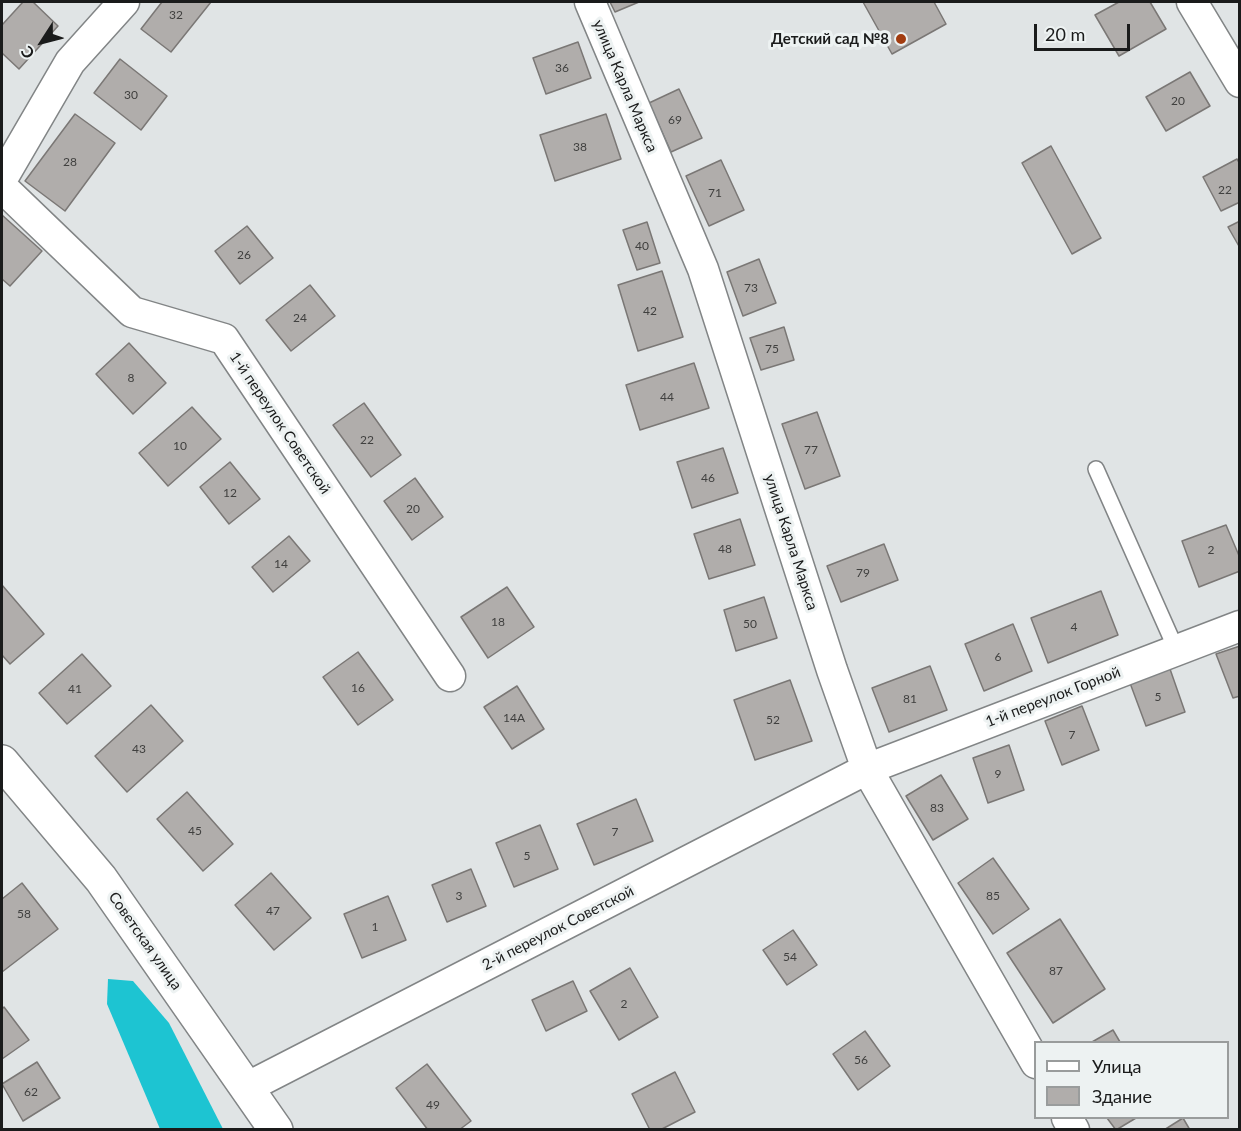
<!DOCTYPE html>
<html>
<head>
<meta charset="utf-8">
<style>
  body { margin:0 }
  #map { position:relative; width:1241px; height:1131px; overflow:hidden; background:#e0e4e5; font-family:Lato,sans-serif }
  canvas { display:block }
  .frame { position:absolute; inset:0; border:3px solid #1a1b1b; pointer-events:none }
  .legend { position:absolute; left:1034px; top:1041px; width:195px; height:78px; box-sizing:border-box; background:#edf2f2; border:2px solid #999c9c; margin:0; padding:8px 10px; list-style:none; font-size:18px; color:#1a1b1b }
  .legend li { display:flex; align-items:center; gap:12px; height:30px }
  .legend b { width:30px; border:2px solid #999c9c }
  .north { position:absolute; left:12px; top:12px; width:60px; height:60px; -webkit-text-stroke:4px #edf2f2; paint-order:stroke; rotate:234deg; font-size:16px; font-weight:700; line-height:24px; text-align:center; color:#1a1b1b }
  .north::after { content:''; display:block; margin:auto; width:21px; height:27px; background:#1a1b1b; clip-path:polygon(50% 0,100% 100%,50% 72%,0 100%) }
  .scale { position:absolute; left:1034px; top:24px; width:96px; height:27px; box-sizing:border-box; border:3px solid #1a1b1b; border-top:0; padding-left:8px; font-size:18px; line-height:21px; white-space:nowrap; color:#1a1b1b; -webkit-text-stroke:4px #edf2f2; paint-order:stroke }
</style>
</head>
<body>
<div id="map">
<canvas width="1241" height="1131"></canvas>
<div class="frame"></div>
<ul class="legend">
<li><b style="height:8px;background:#fff"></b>Улица</li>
<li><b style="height:16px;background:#b0adab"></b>Здание</li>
</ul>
<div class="north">С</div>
<div class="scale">20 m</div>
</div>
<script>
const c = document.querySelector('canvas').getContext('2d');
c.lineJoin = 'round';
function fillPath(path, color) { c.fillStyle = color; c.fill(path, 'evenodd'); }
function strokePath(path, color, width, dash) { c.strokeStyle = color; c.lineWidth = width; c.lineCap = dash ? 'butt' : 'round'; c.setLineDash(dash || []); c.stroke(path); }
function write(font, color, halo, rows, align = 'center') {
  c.font = font + ' Lato,sans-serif'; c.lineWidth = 6; c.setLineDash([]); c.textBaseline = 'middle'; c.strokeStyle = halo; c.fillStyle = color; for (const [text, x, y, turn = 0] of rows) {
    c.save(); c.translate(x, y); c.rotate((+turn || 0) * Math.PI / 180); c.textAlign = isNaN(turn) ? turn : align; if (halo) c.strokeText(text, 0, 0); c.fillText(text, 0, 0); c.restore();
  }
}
fillPath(new Path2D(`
  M108 979 133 981 169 1023 223 1129H160L107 1004Z`), '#1dc4d2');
const building = new Path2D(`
  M23 2H33L58 26 19 69 2 53V25Z
  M162 2H211L171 52 141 29Z
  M610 2H639L615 12Z
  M863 2H934L946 24 892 54Z
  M1119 2H1150L1166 29 1119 56 1095 15Z
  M578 42 591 78 546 94 533 58Z
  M120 59 167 96 141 130 94 93Z
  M1190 72 1210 106 1166 131 1146 97Z
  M679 89 702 138 671 152 649 103Z
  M75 114 115 143 65 211 25 181Z
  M606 114 621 159 555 181 540 135Z
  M1051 146 1101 238 1072 254 1022 163Z
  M1237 159 1240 164V202L1221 211 1203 177Z
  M721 160 744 210 709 226 686 176Z
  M2 215 42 251 10 286 2 279Z
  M1240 221V248L1228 227Z
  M647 222 660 263 637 270 623 230Z
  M247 226 273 258 240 284 215 251Z
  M759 259 776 303 743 316 727 272Z
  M662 271 683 337 638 351 618 285Z
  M310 285 335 316 291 351 266 320Z
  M784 327 794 360 761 370 750 338Z
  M129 343 166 383 133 414 96 374Z
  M694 363 709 408 640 430 626 385Z
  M364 403 401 455 371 477 333 425Z
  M192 407 221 439 168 486 139 453Z
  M817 412 840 476 805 489 782 424Z
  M723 448 738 493 692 508 677 462Z
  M230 462 260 499 229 524 200 487Z
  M415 478 443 517 412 540 384 501Z
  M740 519 755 565 709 579 694 534Z
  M1226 525 1240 558V571L1199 587 1182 541Z
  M289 536 310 561 273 592 252 567Z
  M884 544 898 580 841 602 827 566Z
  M2 585 44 634 10 664 2 655Z
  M507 587 534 627 488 658 461 617Z
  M1101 591 1118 635 1048 663 1031 618Z
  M764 597 777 638 736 651 724 610Z
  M1013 624 1032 671 984 691 965 644Z
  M1240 646V696L1233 698 1216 654Z
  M358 652 393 700 358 725 323 677Z
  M82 654 111 686 67 724 39 693Z
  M930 666 947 710 889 732 872 688Z
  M1170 669 1185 712 1146 726 1130 683Z
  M790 680 812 741 755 760 734 700Z
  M517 686 544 729 512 749 484 707Z
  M151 705 183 741 127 792 95 756Z
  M1082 706 1099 750 1062 765 1045 721Z
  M1009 745 1024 790 988 803 973 758Z
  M941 775 968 819 933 840 906 796Z
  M187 792 233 844 203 871 157 819Z
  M636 799 653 841 594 865 577 824Z
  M540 825 558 869 514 887 496 843Z
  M993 858 1029 909 993 934 958 883Z
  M471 869 486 906 447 922 432 885Z
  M271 873 311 918 274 950 235 905Z
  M22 883 58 929 2 972V899Z
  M388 896 406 940 362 958 344 914Z
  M1060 919 1105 989 1053 1023 1007 953Z
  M793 930 817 965 787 985 763 950Z
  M630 968 658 1017 619 1040 590 991Z
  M573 981 587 1011 546 1031 532 1000Z
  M4 1007 29 1040 2 1059V1009Z
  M1113 1030 1120 1042H1092Z
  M865 1031 890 1066 858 1090 833 1054Z
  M37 1062 60 1098 23 1121 2 1084Z
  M427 1064 471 1121 459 1130H428L396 1088Z
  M675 1072 695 1112 660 1130H650L632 1094Z
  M1107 1118H1136L1116 1130Z
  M1183 1118 1190 1130H1164Z`);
fillPath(building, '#b0adab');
strokePath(building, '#7a7775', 1.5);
const service = new Path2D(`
  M1096 469 1176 649`);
const minor = new Path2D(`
  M590 2 703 269 832 670 867 769 1036 1063
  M1192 2 1240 82
  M2 179 70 62 124 2
  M2 187 132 312 224 339 450 676
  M248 1087 867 769 1240 626
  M1067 1118 1074 1130`);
const tertiary = new Path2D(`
  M2 762 101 879 276 1130`);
strokePath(service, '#828586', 18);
strokePath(minor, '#828586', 33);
strokePath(tertiary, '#828586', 36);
strokePath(service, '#fff', 15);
strokePath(minor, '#fff', 30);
strokePath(tertiary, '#fff', 33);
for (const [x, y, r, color] of [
  [901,39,6,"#a23c10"]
]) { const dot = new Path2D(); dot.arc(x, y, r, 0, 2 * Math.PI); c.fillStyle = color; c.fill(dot); strokePath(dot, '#edf2f2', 2); }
write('12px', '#40403f', null, [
  ["32",176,15],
  ["36",562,68],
  ["30",131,95],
  ["20",1178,101],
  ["69",675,120],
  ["38",580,147],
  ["28",70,162],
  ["22",1225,190],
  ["71",715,193],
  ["40",642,246],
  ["26",244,255],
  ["73",751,288],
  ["42",650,311],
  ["24",300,318],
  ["75",772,349],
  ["8",131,378],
  ["44",667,397],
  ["22",367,440],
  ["10",180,446],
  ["77",811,450],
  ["46",708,478],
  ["12",230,493],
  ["20",413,509],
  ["48",725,549],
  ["2",1211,550],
  ["14",281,564],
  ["79",863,573],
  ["18",498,622],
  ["50",750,624],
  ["4",1074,627],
  ["6",998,657],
  ["16",358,688],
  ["41",75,689],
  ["5",1158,697],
  ["81",910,699],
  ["14А",514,718],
  ["52",773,720],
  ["7",1072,735],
  ["43",139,749],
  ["9",998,774],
  ["83",937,808],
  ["45",195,831],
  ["7",615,832],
  ["5",527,856],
  ["3",459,896],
  ["85",993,896],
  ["47",273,911],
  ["58",24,914],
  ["1",375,927],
  ["54",790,957],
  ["87",1056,971],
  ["2",624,1004],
  ["56",861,1060],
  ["62",31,1092],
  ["49",433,1105]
]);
write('bold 15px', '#1a1b1b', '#edf2f2', [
  ["Детский сад №8",889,39]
], 'right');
write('15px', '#1a1b1b', '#edf2f2', [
  ["улица Карла Маркса",625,86,67],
  ["1-й переулок Советской",280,423,56],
  ["улица Карла Маркса",791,542,72],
  ["1-й переулок Горной",1053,697,-21],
  ["2-й переулок Советской",558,928,-27],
  ["Советская улица",145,941,55]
]);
</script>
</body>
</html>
